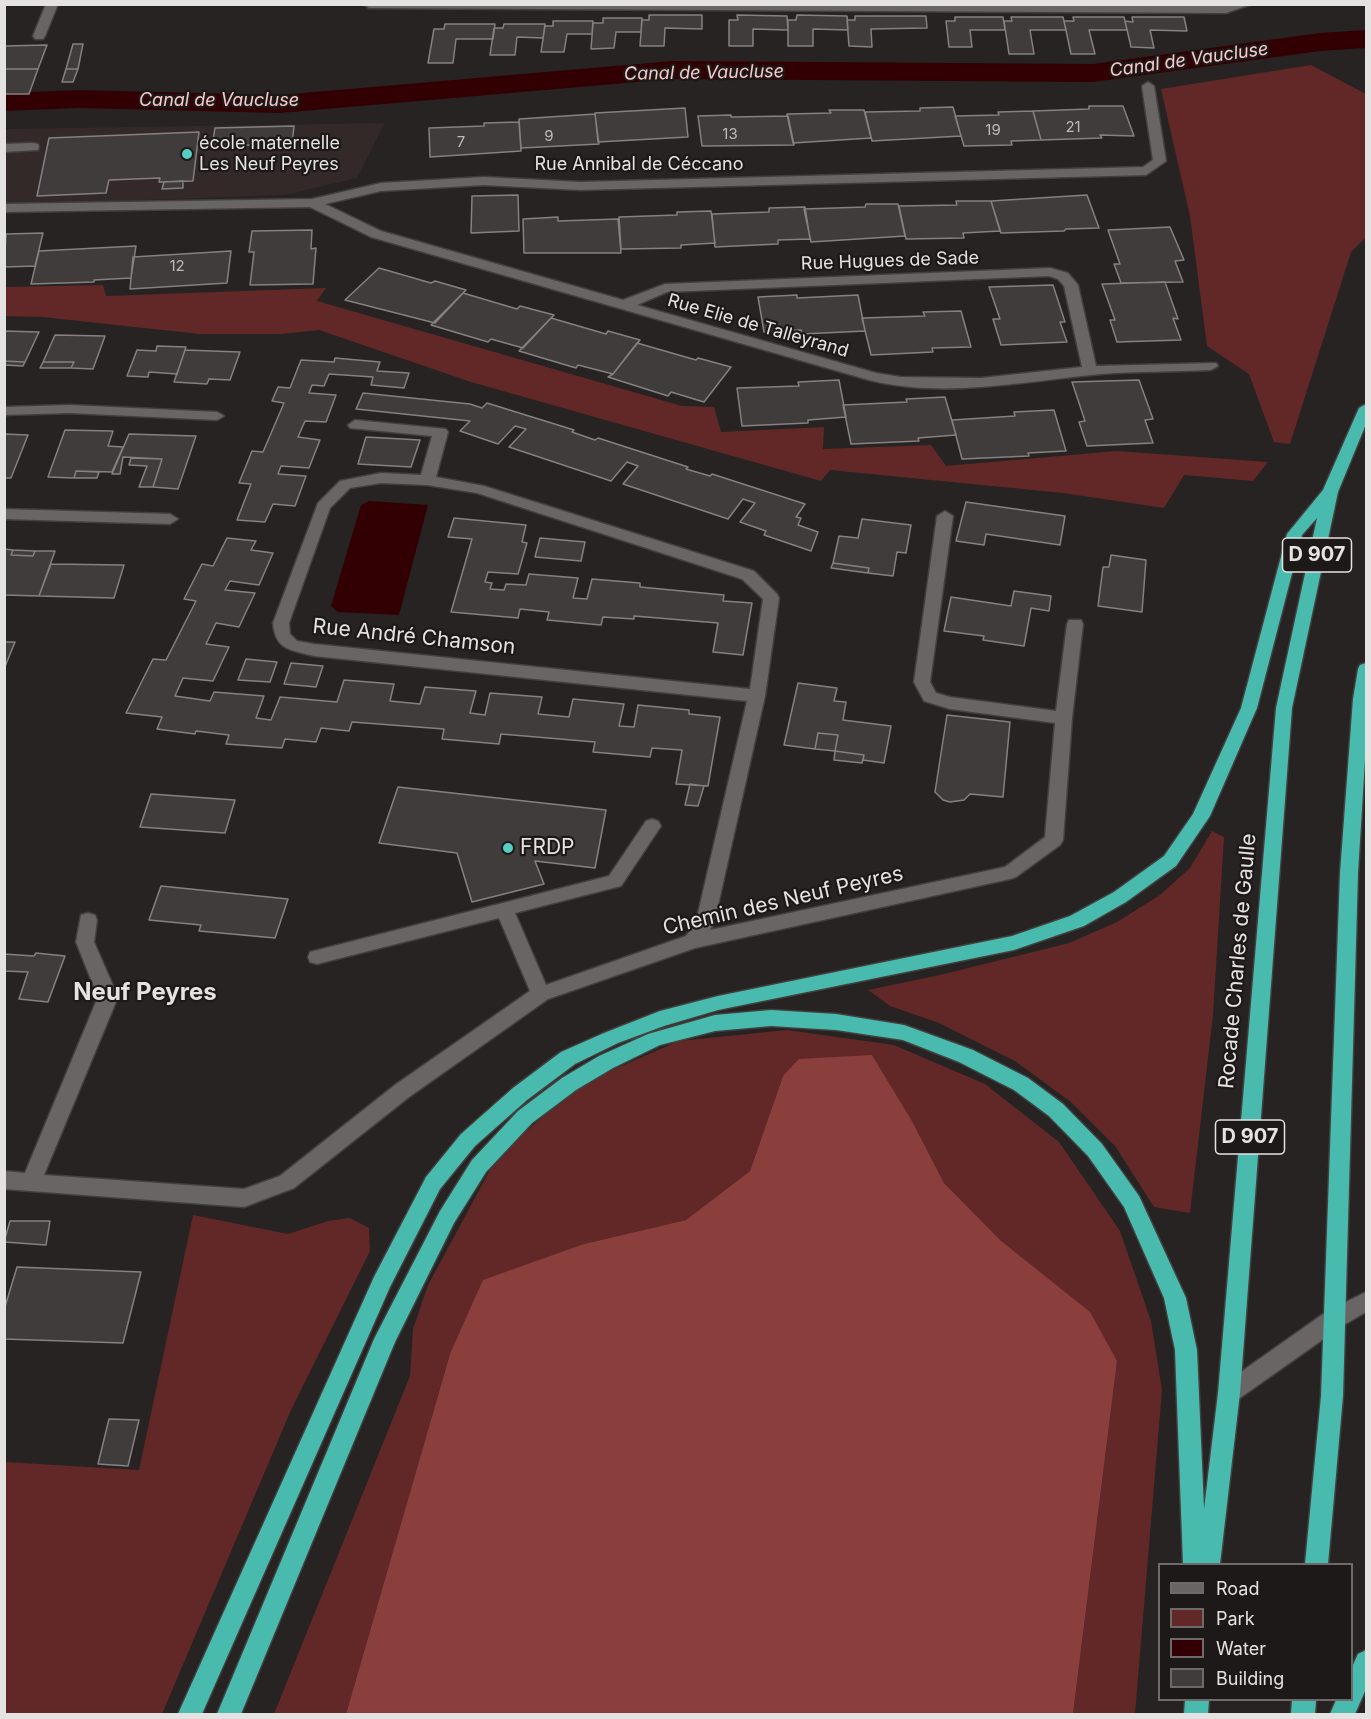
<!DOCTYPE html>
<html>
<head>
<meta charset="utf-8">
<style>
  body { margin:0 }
  #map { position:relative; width:1371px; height:1719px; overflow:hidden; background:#262322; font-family:Inter,sans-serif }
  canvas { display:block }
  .frame { position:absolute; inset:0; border:6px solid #e5e3e2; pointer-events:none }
  .legend { position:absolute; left:1158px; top:1563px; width:195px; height:138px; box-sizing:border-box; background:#1d1919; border:2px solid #6d6a69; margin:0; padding:8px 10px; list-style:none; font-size:18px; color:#e5e3e2 }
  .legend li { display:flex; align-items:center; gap:12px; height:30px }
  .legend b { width:30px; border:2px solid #6d6a69 }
</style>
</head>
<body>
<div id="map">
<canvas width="1371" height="1719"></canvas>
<div class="frame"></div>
<ul class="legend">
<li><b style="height:8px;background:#6a6565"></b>Road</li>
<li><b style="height:16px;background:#622827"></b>Park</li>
<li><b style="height:16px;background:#320003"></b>Water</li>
<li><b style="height:16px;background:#403c3b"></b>Building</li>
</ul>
</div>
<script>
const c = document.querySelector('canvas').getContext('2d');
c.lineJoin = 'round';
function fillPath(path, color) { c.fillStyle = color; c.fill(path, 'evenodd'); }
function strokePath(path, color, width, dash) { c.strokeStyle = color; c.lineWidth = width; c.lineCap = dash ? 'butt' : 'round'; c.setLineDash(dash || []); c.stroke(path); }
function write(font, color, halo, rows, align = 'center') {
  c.font = font + ' Inter,sans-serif'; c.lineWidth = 4.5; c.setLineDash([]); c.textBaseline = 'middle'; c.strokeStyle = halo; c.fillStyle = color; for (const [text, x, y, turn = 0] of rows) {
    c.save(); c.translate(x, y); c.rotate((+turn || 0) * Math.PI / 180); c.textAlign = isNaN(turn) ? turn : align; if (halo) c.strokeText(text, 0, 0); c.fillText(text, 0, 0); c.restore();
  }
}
fillPath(new Path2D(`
  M385 123 357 178 285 195 5 205 4 129Z`), '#332928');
fillPath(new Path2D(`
  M1311 65 1366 94V237L1351 252 1290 444 1274 442 1249 374 1207 346 1190 216 1161 89Z
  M103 285 106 296 326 288 317 301 682 406 714 407 721 432 824 427 823 449 931 445 946 466 1117 451 1268 462 1253 481 1184 475 1164 508 1063 493 830 470 821 481 471 382 319 330 281 334H200L42 317 5 316V287Z
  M1212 831 1224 837 1213 1015 1190 1213 1154 1207 1115 1146 1071 1102 1015 1061 939 1023 890 1006 868 990 940 975 1069 943 1117 922 1160 895 1190 868Z
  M787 1030 894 1045 985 1084 1059 1142 1120 1231 1151 1321 1162 1390 1135 1714H1073L1117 1360 944 1183 912 1121 872 1055 783 1076 750 1171 686 1220 584 1244 450 1354 346 1714H274L410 1376 413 1329 428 1285 497 1157 580 1084 679 1041Z
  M193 1215 288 1234 328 1221 350 1218 369 1228 370 1251 291 1410 162 1714H5V1462L139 1470Z`), '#622827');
fillPath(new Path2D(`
  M872 1055 912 1121 944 1183 1001 1241 1090 1312 1117 1361 1073 1714H346L450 1354 483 1280 584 1244 686 1220 750 1171 783 1076 799 1059Z`), '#8b3f3d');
fillPath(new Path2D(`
  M369 501 428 505 399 615 338 612 331 606 361 505Z`), '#320003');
fillPath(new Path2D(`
  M1366 30V48L1320 51 1093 82 672 79 280 113 79 108 4 111V93L79 90 280 95 672 61 1093 64 1320 33Z`), '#320003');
const building = new Path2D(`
  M649 15H702V29L665 28 664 46H640L642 20H649Z
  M737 15 787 16 788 30 753 29V46H729V20H738Z
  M797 15 847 16 848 30 813 29V46H788V20H796Z
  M855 16H926L927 28 871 29 872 47 849 46 847 20H855Z
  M955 17H1003L1005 30H970L972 47H949L946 21H955Z
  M1011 17H1063L1066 30H1030L1034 54H1009L1004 21H1012Z
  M1073 17H1124L1127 30H1089L1095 54H1071L1064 21H1074Z
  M1132 17H1184L1187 31 1150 30 1154 48 1131 47 1125 21 1133 22Z
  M603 18H642L641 32H616L614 48 591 49 593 23H603Z
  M553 21H593L592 34H567L564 52H541L545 26H553Z
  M445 24H495L493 39H456L453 63H428L434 29H444Z
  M504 24H545L543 38 517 37 515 55H490L494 28H503Z
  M73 44H83L78 69H66Z
  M47 45 38 69H4V46Z
  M4 69H38L29 94H4Z
  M66 69H78L73 82H62Z
  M1089 106H1123L1134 136 1100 135 1102 138 1041 140 1033 111 1089 109Z
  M953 107 961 136 872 141 865 112 920 111V108Z
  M685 108 688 137 598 142 595 113Z
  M829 110H864L871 138 793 143 787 114 831 113Z
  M1033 111 1041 140 1011 141 1012 145 964 146 955 116 999 115 998 112Z
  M595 114 599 144 521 148 519 119Z
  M731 115V117L788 116 794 145 702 146 698 116Z
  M519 122 521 151 430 157 429 128 484 126V123Z
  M294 126 292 144 212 146 215 128Z
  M199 132 193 181 159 182 160 178 109 180 106 193 37 196 49 138Z
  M183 181V188L162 189 164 182Z
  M518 195 519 231 471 233 472 196Z
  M1087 195 1099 228 1066 229 1064 231 1001 233 991 201Z
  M956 201H991L1000 231 963 233 964 238 906 239 899 206 957 205Z
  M866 204H898L905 236 811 242 804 209 865 207Z
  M805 207 810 239 778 240V244L715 247 712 214 769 212V208Z
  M711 211 715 243 681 245V248L621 249 619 217 677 215V212Z
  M558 217V221L618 219 621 253H524L523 219Z
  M1170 227 1184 260 1175 261 1183 282 1121 283 1114 264H1120L1108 230Z
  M312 230 311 249 316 248 313 284 250 285 254 252H249L252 231Z
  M43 233 35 266 4 267 6 234Z
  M136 246 131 278 94 280V282L31 284 39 251Z
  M231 251 227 283 130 289 133 257Z
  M379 268 431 283 435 281 466 290 435 323 345 300Z
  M1165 282 1178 319 1173 318 1181 340 1117 342 1110 320H1115L1102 284Z
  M1053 285 1065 322H1060L1067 342 1001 345 993 319H1000L989 287Z
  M463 293 517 309 520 306 554 315 523 348 491 339 488 342 431 325Z
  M797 295V298L858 295 865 331 802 334 801 330 764 332 758 297Z
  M961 311 971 347 932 348 933 352 871 355 862 318 925 316 923 312Z
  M551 318 606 334 608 331 640 340 613 374 578 365 576 368 519 351Z
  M4 331 39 332 25 362 4 361Z
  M55 335 105 336 93 369 71 368 74 362H43Z
  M637 343 696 360 698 358 731 367 704 402 671 392 668 396 608 377 613 374Z
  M157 346 186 347 177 374 149 372 148 377 127 376 137 350 156 351Z
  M185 350 240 352 230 380 209 379 207 384 174 382Z
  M335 358 380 362 377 371 409 373 404 388 371 385 373 377 329 374 324 386 312 385 309 393 336 395 326 422 305 421 298 437 320 440 309 468 281 466 278 474 306 476 295 506 273 504 265 522 237 520 251 484 239 483 252 451 263 452 284 403 272 401 278 387 290 388 301 360 334 362Z
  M4 361 25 362 23 366 4 365Z
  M43 362H74L71 368H40Z
  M839 380 846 417 808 420V423L742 426 737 388 799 386 798 382Z
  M1139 380 1153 419 1145 420 1153 443 1087 446 1079 422 1085 421 1072 382Z
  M363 393 470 404 482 408 487 403 574 430 572 432 595 440 598 438 688 467 686 469 710 476 712 474 805 504 796 517 801 518 798 525 818 532 811 551 764 535 766 531 740 522 755 503 743 499 728 519 623 484 638 466 627 462 611 481 509 447 526 429 515 426 498 444 460 431 470 421 356 409Z
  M945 397 956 435 918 438 919 441 851 444 843 405 907 402 906 399Z
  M1054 410 1066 451 1028 453 1029 456 962 459 952 420 1015 416 1014 412Z
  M65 430 113 431 108 446 123 447 112 472 76 471 74 478 48 477Z
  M4 434 28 435 11 478H4Z
  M129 434 196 436 178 489 153 487 162 459 123 457 120 474H112Z
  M366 437 420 440 411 467 358 464Z
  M131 458 162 459 153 487H139L147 466 129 465Z
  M76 471 99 472 97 478H74Z
  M966 502 1065 516 1060 545 986 534 984 545 956 541Z
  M454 518 526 525 522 542 527 543 518 574 488 572 485 582 492 583 490 589 504 590 506 584 526 585 529 574 578 578 573 598 587 599 592 579 640 583V587L724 595 723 601 752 603 743 655 713 652 718 623 634 616V619L603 617 601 625 547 620 549 612 520 609 518 618 451 612 472 539 448 537Z
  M862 519 911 525 906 553 897 552 893 576 868 573 869 568 833 563 839 536 858 538Z
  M227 538 256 541 251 550 273 553 259 585 230 581 225 590 255 593 239 627 216 623 206 644 229 647 213 681 183 678 175 696 210 701 214 692 264 696 256 718 271 720 280 697 337 702 344 680 394 684 390 701 420 704 425 687 476 691 470 713 485 715 490 693 542 697 538 714 569 717 573 699 624 704 619 726 634 727 638 705 689 710V714L720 717 708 786 676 784 682 750 652 748 650 757 593 752 595 742 501 734 499 744 442 739 444 729 352 722 349 731 321 728 316 742 285 739 282 748 226 744 229 735 196 731 195 734 157 729 162 717 126 713 153 659 166 660 196 601 184 599 202 564 213 566Z
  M540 538 585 542 581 561 535 557Z
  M4 549 13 550 11 555 33 556 35 551H55L39 596 4 595Z
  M13 550 35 551 33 556 11 555Z
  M1111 555 1146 560 1142 612 1098 606 1103 567H1109Z
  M833 563 869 568 868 573 831 568Z
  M51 564 124 565 114 598 39 596Z
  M1014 591 1051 596 1049 611 1031 608 1024 646 983 640 984 636 944 631 951 597 1011 606Z
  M4 642H15L4 669Z
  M246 659 277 662 270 682 238 680Z
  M291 663 323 666 316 687 284 684Z
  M798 683 837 688 834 701 846 702 843 720 891 726 884 763 863 760 864 755 835 751 838 735 818 733 815 749 784 745Z
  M947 715 1010 722 1003 797 970 794 964 800 950 802 943 800 935 792Z
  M818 733 838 735 835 751 815 749Z
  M835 751 864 755 862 763 834 760Z
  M690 784 704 786 698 806 685 805Z
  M398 787 606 810 595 868 535 861 544 884 472 902 457 853 379 843Z
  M151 794 235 800 225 833 140 827Z
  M161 886 288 899 275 938 199 931 201 925 149 920Z
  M36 953 65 956 48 1002 19 999 28 972 4 971V954L34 956Z
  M10 1221H50L46 1245 4 1242Z
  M17 1267 141 1272 123 1343 4 1339V1310Z
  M109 1419 139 1420 128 1466 98 1464Z`);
fillPath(building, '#403c3b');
strokePath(building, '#858180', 1.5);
const minor = new Path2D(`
  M46 4H58L45 36 43 39H35L33 36Z
  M364 4 1226 5 1252 4 1226 13 369 8Z
  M1148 82 1154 86 1166 161 1146 175 580 190 484 185 381 191 325 204 381 231 623 300 665 284 1050 268 1068 273 1078 285 1096 366 1216 363 1218 366 1211 370C1174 372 1138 371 1101 374 1025 381 945 399 869 380L371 237 310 207 4 212V204L312 199 381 183 484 177 580 182 1143 167 1153 160 1142 86ZM1049 276 1058 279 1064 286 1082 367 981 378 901 377 876 373 637 305 667 292Z
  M33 143 38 144 39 147 38 150 4 152V144Z
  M70 405 217 412 224 416 217 420 70 413 4 415V407Z
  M355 420 446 429 448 432 436 477 484 486 754 571 777 594 779 598 765 696 714 923 710 930 1005 867 1045 837 1055 723 950 709 924 701 914 682 937 516 945 511 953 516 930 682 936 693 950 697 1056 711 1067 624 1069 620H1081L1083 624 1072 718 1063 840 1060 845 1016 877 1010 879 695 948 548 999 409 1097 294 1188 244 1207 4 1189V1171L25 1173 98 997 76 942 81 915 88 913 95 915 97 920 94 942 118 997 44 1175 244 1189 280 1176 395 1085 530 991 499 918 317 964 310 962 308 957 310 952 609 876 646 821 652 819 658 821 661 826 621 886 515 913 546 985 686 936 696 922 747 701 314 656C291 650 275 650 273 623L318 503 340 481 381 473 421 475 432 436 350 428 348 425ZM381 483 427 485 477 493 742 579 763 599 750 689 314 644 297 641 290 634 289 623 330 508 350 488Z
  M4 509 170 514 178 519 170 524 4 519Z
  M1366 1292V1312L1342 1326 1237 1400 1229 1403 1221 1400 1218 1393 1221 1386 1326 1312Z`);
const highway = new Path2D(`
  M1366 404V424L1338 492 1292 708 1240 1393 1220 1564H1183L1175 1350 1164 1298 1124 1207 1088 1156 1049 1116 1014 1090 959 1062 903 1040 836 1030 771 1026 715 1031 660 1045 613 1068 576 1090 532 1123 486 1172 454 1223 395 1342 241 1714H217L374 1339 440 1211 472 1160 518 1111 562 1078 599 1056 648 1034 715 1015 771 1010 836 1014 904 1025 973 1050 1028 1078 1063 1104 1102 1144 1139 1196 1186 1298 1197 1350 1204 1509 1218 1393 1276 708 1317 518 1302 535 1257 708 1210 816 1176 866 1126 902 1084 926 1014 950 718 1010 664 1026 618 1043 575 1064 527 1100 475 1146 440 1189 390 1287 202 1714H178L374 1277 426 1177 461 1134 513 1088 561 1052 604 1033 660 1011 718 996 1012 936 1070 916 1114 892 1164 856 1193 814 1241 708 1287 534 1323 490 1359 408Z
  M1366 663V744L1358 873 1343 1396 1328 1564H1305L1321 1396 1340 873 1353 699 1358 669 1360 665Z
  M1366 1650V1689L1355 1714H1330L1336 1700H1352V1667L1358 1654Z
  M1185 1700H1209L1208 1714H1184Z
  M1292 1700H1316L1315 1714H1291Z`);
strokePath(minor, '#42403f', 3);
strokePath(highway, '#42403f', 3);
fillPath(minor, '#6a6565');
fillPath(highway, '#48baae');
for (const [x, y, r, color] of [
  [187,154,6,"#57cec1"],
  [508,848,6,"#57cec1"]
]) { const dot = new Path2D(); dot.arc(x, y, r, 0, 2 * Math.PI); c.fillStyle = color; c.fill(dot); strokePath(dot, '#1d1919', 2); }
write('15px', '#bcb9b8', null, [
  ["21",1073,127],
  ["19",993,130],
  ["13",730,134],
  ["9",549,136],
  ["7",461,142],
  ["12",177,266]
]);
write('italic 18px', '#f9cac7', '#1d1919', [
  ["Canal de Vaucluse",1189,60,-8],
  ["Canal de Vaucluse",704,73,-1],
  ["Canal de Vaucluse",219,101]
]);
write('18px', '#e5e3e2', '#1d1919', [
  ["école maternelle",199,144],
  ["Les Neuf Peyres",199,165]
], 'left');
write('18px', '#e5e3e2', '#1d1919', [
  ["Rue Annibal de Céccano",639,165],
  ["Rue Hugues de Sade",890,261,-2],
  ["Rue Elie de Talleyrand",758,326,16]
]);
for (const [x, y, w] of [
  [1317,555,69],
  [1250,1137,69]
]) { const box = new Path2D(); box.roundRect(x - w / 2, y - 17, w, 34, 4.5); c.fillStyle = '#1d1919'; c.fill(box); strokePath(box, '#e5e3e2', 1.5); }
write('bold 20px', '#e5e3e2', null, [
  ["D 907",1317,555],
  ["D 907",1250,1137]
]);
write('21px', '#e5e3e2', '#1d1919', [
  ["Rue André Chamson",414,637,6],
  ["Chemin des Neuf Peyres",783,901,-13],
  ["Rocade Charles de Gaulle",1238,961,-85]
]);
write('21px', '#e5e3e2', '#1d1919', [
  ["FRDP",520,848]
], 'left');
write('bold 24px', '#e5e3e2', '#1d1919', [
  ["Neuf Peyres",145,993]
]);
</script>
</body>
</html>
